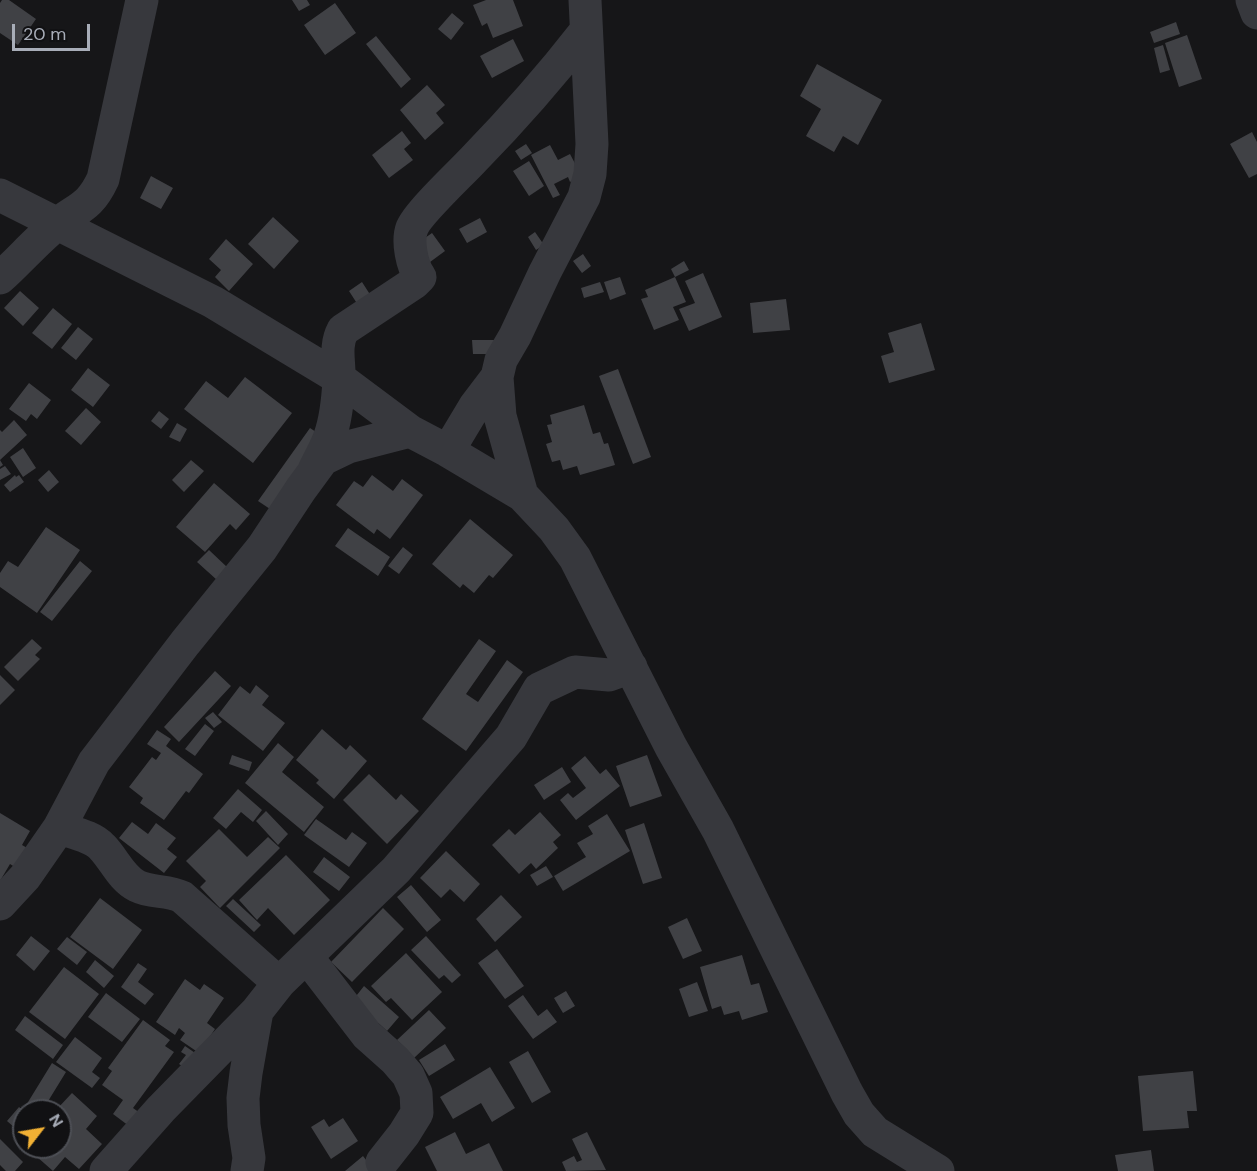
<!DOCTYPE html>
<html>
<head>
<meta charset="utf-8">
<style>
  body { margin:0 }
  #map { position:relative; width:1257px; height:1171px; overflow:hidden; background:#161618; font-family:"DM Sans",sans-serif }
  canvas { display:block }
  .north { position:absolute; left:12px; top:1099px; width:60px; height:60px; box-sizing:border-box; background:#111113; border:2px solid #4d4f55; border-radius:50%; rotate:59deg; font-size:16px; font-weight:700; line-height:24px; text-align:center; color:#a8adb8 }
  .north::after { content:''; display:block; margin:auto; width:21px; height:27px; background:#f2b134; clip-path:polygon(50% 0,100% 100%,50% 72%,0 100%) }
  .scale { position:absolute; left:12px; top:24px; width:78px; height:27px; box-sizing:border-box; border:3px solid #a8adb8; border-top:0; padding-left:8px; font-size:18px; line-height:21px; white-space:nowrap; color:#a8adb8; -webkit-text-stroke:4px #111113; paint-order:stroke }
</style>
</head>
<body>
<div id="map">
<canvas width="1257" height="1171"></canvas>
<div class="north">N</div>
<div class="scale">20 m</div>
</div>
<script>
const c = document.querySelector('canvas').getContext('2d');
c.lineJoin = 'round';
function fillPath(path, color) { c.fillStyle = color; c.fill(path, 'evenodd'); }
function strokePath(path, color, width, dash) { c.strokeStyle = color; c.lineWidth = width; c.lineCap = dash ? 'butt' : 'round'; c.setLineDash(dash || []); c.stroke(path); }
fillPath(new Path2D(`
  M2 0H9L36 19 18 45 0 33V3Z
  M292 0H307L310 5 299 11Z
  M486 0H513L523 26 493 38 487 23 482 26 473 5Z
  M335 3 356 33 325 55 304 25Z
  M452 13 464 23 451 40 438 29Z
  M1176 22 1180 34 1154 43 1150 32Z
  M1187 35 1202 79 1179 87 1165 43Z
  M376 36 411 79 401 88 366 44Z
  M513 39 524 61 492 78 480 56Z
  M1163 45 1170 70 1160 73 1154 48Z
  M817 64 882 100 858 145 843 136 834 152 806 136 821 109 800 96Z
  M427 85 445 105 436 113 444 123 425 140 400 110Z
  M402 131 411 143 404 149 413 160 389 178 372 155Z
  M1252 132 1257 142V174L1249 178 1230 144Z
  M526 144 532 153 521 160 515 151Z
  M550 145 558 160 570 154 579 171 576 178 570 182 568 177 554 184 560 195 553 198 531 155Z
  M529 161 544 186 529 196 513 171Z
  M151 176 173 188 161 209 140 198Z
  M273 217 299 241 274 269 248 244Z
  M480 218 487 232 467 243 459 229Z
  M535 232 544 245 536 250 528 237Z
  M432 233 445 251 426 265 412 247Z
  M226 239 253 264 229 291 215 277 221 270 209 259Z
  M583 254 591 266 582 273 573 261Z
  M684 261 689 270 675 277 671 269Z
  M703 273 722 317 689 331 679 309 695 303 685 281Z
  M620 277 626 294 610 300 604 282Z
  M675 277 686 302 673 307 679 320 654 330 641 299 648 297 645 290Z
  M362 282 371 296 358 305 349 291Z
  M600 282 604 292 584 298 581 288Z
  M20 291 39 308 23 326 4 308Z
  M786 299 790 330 753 333 750 303Z
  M53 308 72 324 52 349 32 333Z
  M921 323 935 370 889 383 881 356 894 352 888 333Z
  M78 327 93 339 76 360 61 348Z
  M472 340H496V354H473Z
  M88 368 110 385 93 407 71 390Z
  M618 369 651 457 633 464 599 376Z
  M245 377 292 413 253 463 184 409 206 381 228 398Z
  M29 383 51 400 37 419 31 414 26 421 9 409Z
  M584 405 593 434 600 432 604 444 608 443 615 465 580 475 577 466 563 470 560 460 552 462 546 444 552 442 547 425 552 424 550 415Z
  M86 408 101 422 81 445 65 431Z
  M159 411 169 419 161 429 151 421Z
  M14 420 27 435 0 460 3 465 0 467V430L2 432Z
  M177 423 187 429 180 442 169 437Z
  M310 428 322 436 270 509 258 501Z
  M23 448 36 468 23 477 10 457Z
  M191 460 204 471 184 492 172 480Z
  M5 466 11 474 0 480V469Z
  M49 470 59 482 48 492 38 480Z
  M15 475 16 477 19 475 24 482 10 492 4 485Z
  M372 475 393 491 402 479 423 495 390 539 377 529 374 534 336 505 354 481 363 487Z
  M214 483 250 514 236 530 230 524 205 552 176 527Z
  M470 519 513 555 493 578 489 575 474 593 463 584 460 588 432 564Z
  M46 527 80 550 37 613 0 587V573L8 561 18 567Z
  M348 528 390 557 378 576 335 546Z
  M403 547 413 555 399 574 388 566Z
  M209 550 228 568 217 580 197 562Z
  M80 561 92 571 52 621 40 612Z
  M32 639 42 648 35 655 40 659 18 681 4 667Z
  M479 639 496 651 466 694 478 702 507 660 523 672 466 751 422 719Z
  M215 671 231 686 179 742 164 727Z
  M0 675 15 690 0 705Z
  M256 685 269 696 262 705 285 723 263 751 218 715 240 686 250 694Z
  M213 712 222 722 214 728 205 718Z
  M205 724 214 731 195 756 185 749Z
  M322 729 346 750 350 745 367 761 334 799 316 783 319 780 296 760Z
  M157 730 171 739 166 746 203 774 189 793 186 791 164 820 140 803 143 798 129 787 152 757 156 760 161 753 147 744Z
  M278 743 294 757 282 772 324 807 304 832 245 783Z
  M232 755 252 762 249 771 229 764Z
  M647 755 662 796 630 807 616 766Z
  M585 756 600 774 606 769 620 786 576 820 560 800 568 793 573 798 586 788 571 768Z
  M562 767 571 782 544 800 534 785Z
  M369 774 396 800 401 794 419 811 387 844 343 800Z
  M238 789 262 810 253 822 241 812 226 829 213 818Z
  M266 811 288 834 278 845 256 821Z
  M540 812 561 835 553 842 558 848 536 869 531 863 519 874 492 845 509 829 515 835Z
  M0 813 30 831 22 845 29 849 18 869 10 864 0 881Z
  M607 814 630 851 563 891 554 876 586 857 577 843 593 834 588 826Z
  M316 819 346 840 352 832 367 843 349 867 304 835Z
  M132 822 148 834 156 823 176 838 167 849 177 857 164 873 119 838Z
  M644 823 662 878 643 884 625 830Z
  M219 829 247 857 268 837 280 848 220 908 200 887 206 881 186 861Z
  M446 851 480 884 464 902 450 889 441 898 420 878Z
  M286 855 330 900 294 935 268 908 257 920 239 900Z
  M324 857 350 877 339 891 313 872Z
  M546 866 553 877 537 886 530 875Z
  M411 885 441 920 427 932 397 897Z
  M501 895 522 917 495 942 476 919Z
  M100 898 142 930 113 969 70 937Z
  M233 899 261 925 254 932 226 906Z
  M383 908 404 929 352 982 331 962Z
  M687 918 702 951 683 959 668 927Z
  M31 936 50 951 34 971 16 955Z
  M426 936 461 975 452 983 444 975 439 979 411 950Z
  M67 937 87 952 77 965 57 949Z
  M497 949 524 986 505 999 478 963Z
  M406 953 442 992 412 1020 391 998 386 1002 371 986Z
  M742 955 751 985 759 983 768 1012 742 1020 739 1011 724 1015 721 1006 712 1009 700 967Z
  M95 960 114 976 104 988 86 972Z
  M138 963 147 969 138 982 154 994 145 1005 121 987Z
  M64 967 99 994 65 1039 29 1012Z
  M185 979 200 990 204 984 224 998 207 1023 215 1029 199 1053 180 1040 185 1033 179 1028 175 1035 156 1022Z
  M697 982 708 1011 689 1017 679 989Z
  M364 986 399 1017 387 1031 353 1000Z
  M566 991 575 1006 563 1013 554 998Z
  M106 993 140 1019 122 1042 88 1017Z
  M523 995 538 1016 547 1009 557 1022 533 1039 508 1006Z
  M429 1010 446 1028 414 1058 397 1040Z
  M25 1016 63 1045 53 1059 15 1030Z
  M143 1020 170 1040 165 1046 174 1052 133 1108 147 1118 137 1132 113 1114 123 1100 102 1085 112 1071 108 1068Z
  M75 1037 102 1058 92 1072 100 1078 92 1088 56 1062Z
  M445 1044 455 1060 429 1076 419 1060Z
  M185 1046 198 1055 188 1070 179 1064 186 1055 181 1052Z
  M528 1051 551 1092 532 1103 509 1062Z
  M52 1063 66 1072 42 1111H27L29 1110 25 1107Z
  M490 1067 515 1108 492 1122 481 1103 453 1119 440 1097Z
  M1193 1071 1197 1111H1187L1189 1128 1143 1131 1138 1076Z
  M72 1093 97 1116 86 1129 102 1144 79 1169 65 1157 53 1171 36 1156 41 1151 36 1147H60V1118L63 1115 57 1109Z
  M19 1107 24 1111V1118L15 1128 7 1121Z
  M343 1118 358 1141 331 1159 311 1127 324 1119 329 1127Z
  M455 1132 466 1154 489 1143 503 1171H437L425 1147Z
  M587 1132 606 1170 566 1171 562 1162 574 1156 577 1162 582 1160 572 1139Z
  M0 1139 23 1162 15 1171H6L0 1165Z
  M1151 1150 1154 1171H1118L1115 1155Z
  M363 1156 373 1169 371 1171H345Z`), '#404145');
strokePath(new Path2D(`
  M1252 0 1257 13
  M0 195 213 302 339 378 410 431 448 451 522 495 554 529 575 558 671 747 718 830 847 1093 859 1114 875 1132 938 1171
  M0 278C19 261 37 240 57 224 79 207 90 207 103 179L142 0
  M448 451 475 406 497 377
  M314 470C319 459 326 448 330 436 336 419 338 398 339 380 340 362 334 347 343 330L414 283 420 277C412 266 407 241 412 228 418 213 460 174 473 160 513 119 550 77 585 32
  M522 495 500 416 497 377 501 360 515 336 545 272 584 197 590 174 592 144 585 0
  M59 828C73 833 92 836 102 847 114 859 121 878 137 886 151 893 168 890 182 897L279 983
  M0 904 25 877 59 828 94 762 185 643 262 548 301 489 323 459 348 447 410 431
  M307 957 367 1035 395 1060 408 1075 416 1093 417 1113 404 1134 382 1162
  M106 1171 161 1109 257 1011 279 983 396 870 511 737 539 689 575 672 609 675 631 667
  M247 1171 249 1158 244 1125 243 1098 246 1073 257 1011`), '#37383d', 33);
</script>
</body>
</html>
